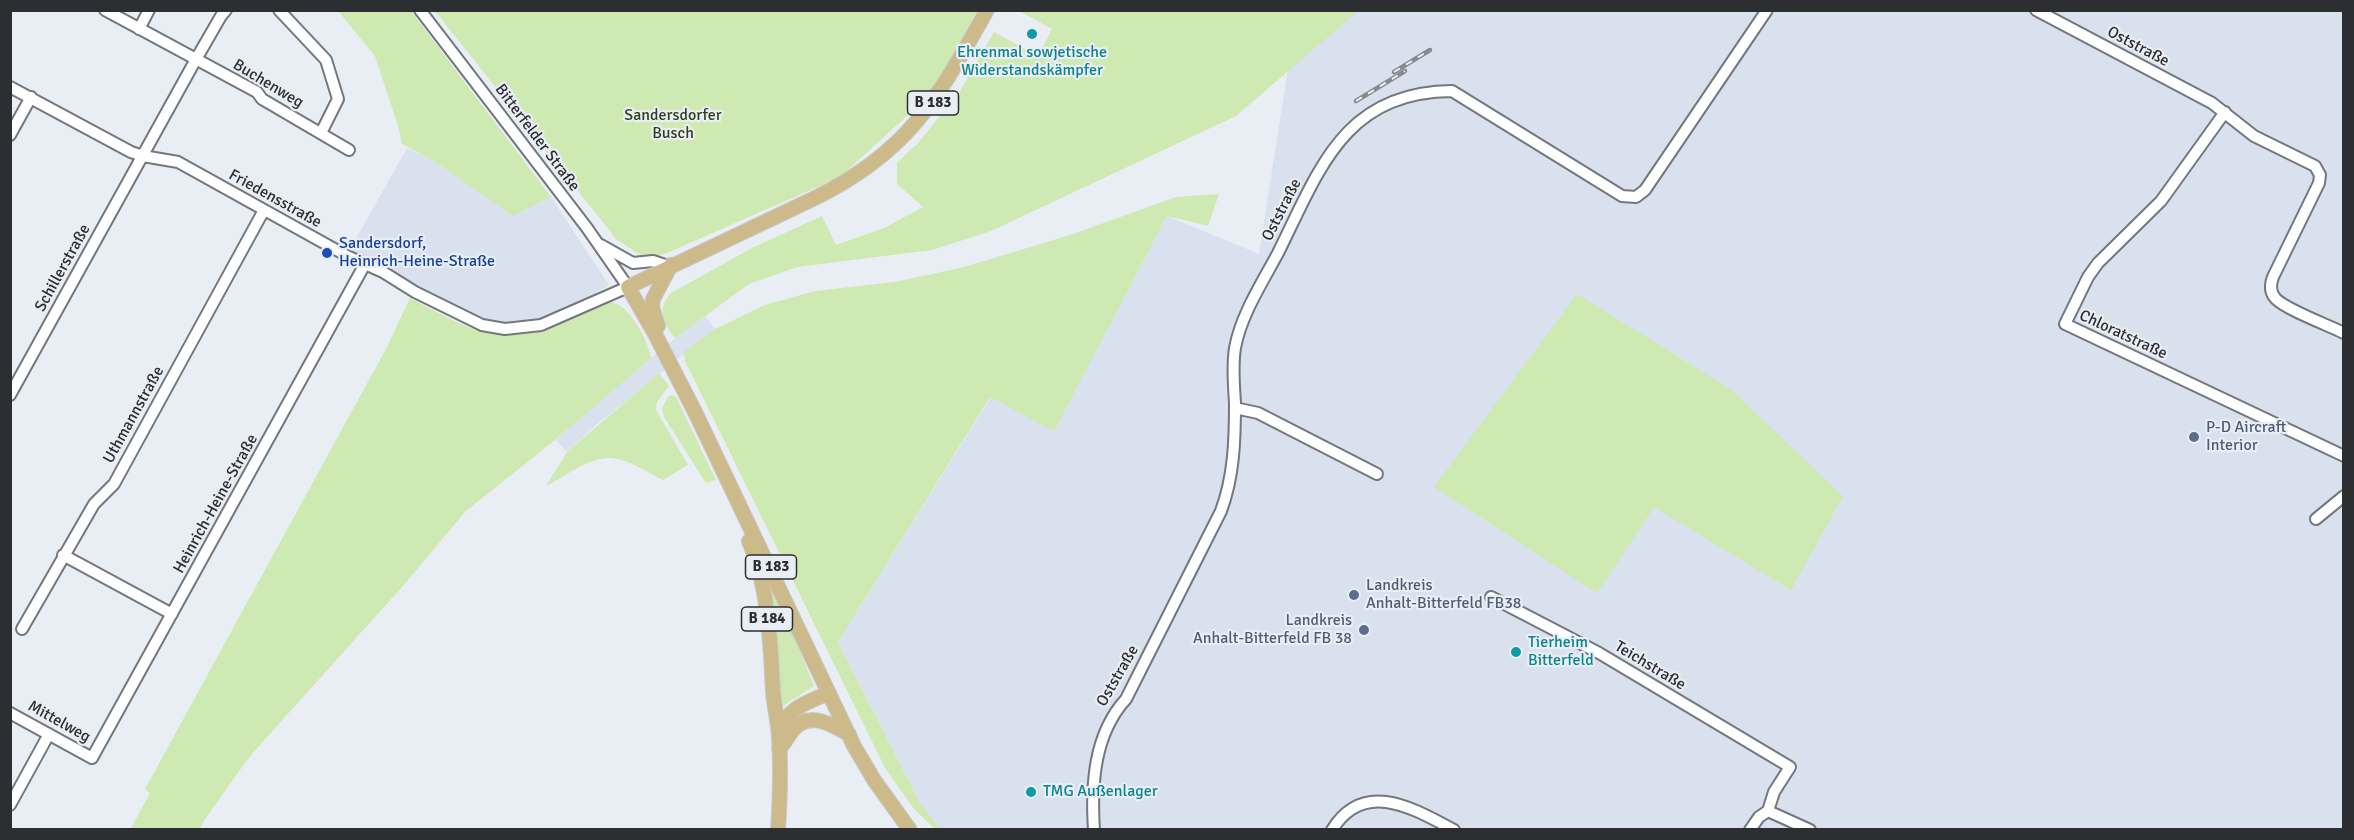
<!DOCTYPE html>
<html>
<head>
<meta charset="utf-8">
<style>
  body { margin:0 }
  #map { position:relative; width:2354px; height:840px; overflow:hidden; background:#e9eef4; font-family:Signika,sans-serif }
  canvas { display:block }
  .frame { position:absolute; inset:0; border:12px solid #2d2e31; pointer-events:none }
</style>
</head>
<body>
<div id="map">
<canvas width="2354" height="840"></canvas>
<div class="frame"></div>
</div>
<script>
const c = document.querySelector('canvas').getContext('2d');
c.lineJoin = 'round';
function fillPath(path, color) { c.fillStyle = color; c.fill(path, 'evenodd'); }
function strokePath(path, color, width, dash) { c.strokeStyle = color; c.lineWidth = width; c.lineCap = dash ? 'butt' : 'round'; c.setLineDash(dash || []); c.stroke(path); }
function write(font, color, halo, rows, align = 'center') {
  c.font = font + ' Signika,sans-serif'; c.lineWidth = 4.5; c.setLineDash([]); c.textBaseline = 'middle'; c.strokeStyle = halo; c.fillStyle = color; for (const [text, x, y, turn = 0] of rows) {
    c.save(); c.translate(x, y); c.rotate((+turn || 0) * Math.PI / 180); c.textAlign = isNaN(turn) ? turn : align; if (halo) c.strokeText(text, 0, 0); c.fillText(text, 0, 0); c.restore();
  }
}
fillPath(new Path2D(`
  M1297 11H2343V829H940L920 803 838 642 991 397 1054 430 1167 216 1259 254Z
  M407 148 435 162 513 216 551 197 609 285 574 306 544 319 523 324 502 325 487 322 470 316 349 251Z
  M704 315 715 329 596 425 567 452 556 440 584 413Z`), '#d8e1ed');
fillPath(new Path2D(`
  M338 11H411L551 197 513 216 435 162 402 144 398 126 375 56Z
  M435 11H977L931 94 840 177 667 253 647 259 617 240Z
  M1019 11H1358L1236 116 991 231 932 250 797 267 749 284 675 338C663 324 657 307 671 293L752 248 822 216 836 245 884 228 923 207 897 184V163L919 142 959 93 994 32 1038 56 1052 29Z
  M1219 194 1208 226 1167 216 1054 431 990 397 838 642 920 803 940 829H935L914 809 885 768 685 361 683 353 715 329 765 305 815 291 895 282 964 267 1070 235 1176 197Z
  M1577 294 1730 389 1843 496 1791 590 1654 507 1597 593 1434 487Z
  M410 298C447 317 487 344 532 332 555 325 578 313 600 304 603 303 606 302 610 302 629 303 649 342 651 358L555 440 466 511 402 587 250 756 205 819 200 829 130 830 150 793 145 789 387 347Z
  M659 373 669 386 657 402 656 410 688 465 663 480C647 472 628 459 611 458 589 457 564 477 546 486L567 452Z
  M672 395 676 397 716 480 706 483 664 417 662 408 668 397Z
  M768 572 814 686 778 709 767 593Z`), '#cfe9b2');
const minor = new Path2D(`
  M105 10 257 92 262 99 349 150
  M279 10 326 60 338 99 321 133
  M2036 10 2212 103 2254 136 2315 166 2320 175 2319 183 2273 277C2270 285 2270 293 2276 299 2287 310 2328 325 2344 333
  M139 29 149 10
  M10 87 131 152 143 156 178 162 349 257 383 272 415 292 482 325 505 329 541 325 628 287 587 228 420 10
  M2225 112 2161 201 2098 263 2088 277 2065 324 2344 456
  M10 135 31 97
  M601 245 633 263 653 261 668 266
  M10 395 195 61 221 16 226 10
  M1235 408 1258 413 1377 474
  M2316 519 2344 496
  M63 555 172 614
  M1491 597 1599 653 1790 767 1774 792 1768 811 1759 817 1750 830
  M22 629 94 504 114 484 264 210
  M10 713 92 758 365 264
  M10 805 49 734
  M1768 811 1810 830
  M1094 830C1091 784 1094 734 1126 699L1221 511C1234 476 1235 440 1235 403 1234 385 1232 366 1235 348 1241 315 1262 283 1278 253 1319 171 1343 92 1452 91L1622 196 1636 197 1645 190 1767 10
  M1332 830C1364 778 1414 809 1454 830`);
const major = new Path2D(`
  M658 326 652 307 653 299 671 265
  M749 541C769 588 770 640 773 691 774 706 778 721 779 737 781 767 780 799 778 830
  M779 734C784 709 808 702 829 693
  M779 749C785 743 788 736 793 730 810 710 831 725 849 734
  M910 830 874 780 854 746 695 412 655 334 628 287 815 198C910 151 937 99 987 10`);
strokePath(minor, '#74777c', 14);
strokePath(major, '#c8c9c9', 16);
strokePath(minor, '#fff', 10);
strokePath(major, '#cdba8b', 14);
const rail = new Path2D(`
  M1394 72 1430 50
  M1356 101 1405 71`);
strokePath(rail, '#86898d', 4.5);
strokePath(rail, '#e9eef4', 2, [7]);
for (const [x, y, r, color] of [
  [1032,34,6,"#0f9aa8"],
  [327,253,6,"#1a4fb4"],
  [2194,437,6,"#5c6f8a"],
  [1354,595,6,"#5c6f8a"],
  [1364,630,6,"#5c6f8a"],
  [1516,652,6,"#0f9aa8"],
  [1031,792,6,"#0f9aa8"]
]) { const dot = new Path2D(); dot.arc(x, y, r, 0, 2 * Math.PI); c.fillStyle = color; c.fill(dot); strokePath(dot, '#e9eef4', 2); }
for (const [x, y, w] of [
  [933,103,51],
  [771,567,51],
  [767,619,51]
]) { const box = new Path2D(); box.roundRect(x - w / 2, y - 12, w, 24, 4.5); c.fillStyle = '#e9eef4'; c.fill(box); strokePath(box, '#2d2e31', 1.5); }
write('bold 15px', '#2d2e31', null, [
  ["B 183",933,103],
  ["B 183",771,567],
  ["B 184",767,619]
]);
write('16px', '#2d2e31', '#e9eef4', [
  ["Oststraße",2138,47,28],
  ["Buchenweg",268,84,31],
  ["Bitterfelder Straße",537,138,53],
  ["Friedensstraße",275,199,29],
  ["Oststraße",1282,210,-63],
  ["Schillerstraße",63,268,-61],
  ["Chloratstraße",2123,335,25],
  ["Uthmannstraße",134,415,-61],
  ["Heinrich-Heine-Straße",216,504,-61],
  ["Teichstraße",1650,666,31],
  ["Oststraße",1118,676,-60],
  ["Mittelweg",59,722,29]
]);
write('16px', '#0d838f', '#e9eef4', [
  ["Ehrenmal sowjetische",1032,53,"center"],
  ["Widerstandskämpfer",1032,71,"center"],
  ["Tierheim",1528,643],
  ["Bitterfeld",1528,661],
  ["TMG Außenlager",1043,792]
], 'left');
write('16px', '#2e3f19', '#e9eef4', [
  ["Sandersdorfer",673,116],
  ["Busch",673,134]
]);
write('16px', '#164399', '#e9eef4', [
  ["Sandersdorf,",339,244],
  ["Heinrich-Heine-Straße",339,262]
], 'left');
write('16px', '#4e5e75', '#e9eef4', [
  ["P-D Aircraft",2206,428],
  ["Interior",2206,446],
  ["Landkreis",1366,586],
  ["Anhalt-Bitterfeld FB38",1366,604],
  ["Landkreis",1352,621,"right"],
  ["Anhalt-Bitterfeld FB 38",1352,639,"right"]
], 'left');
</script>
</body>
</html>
